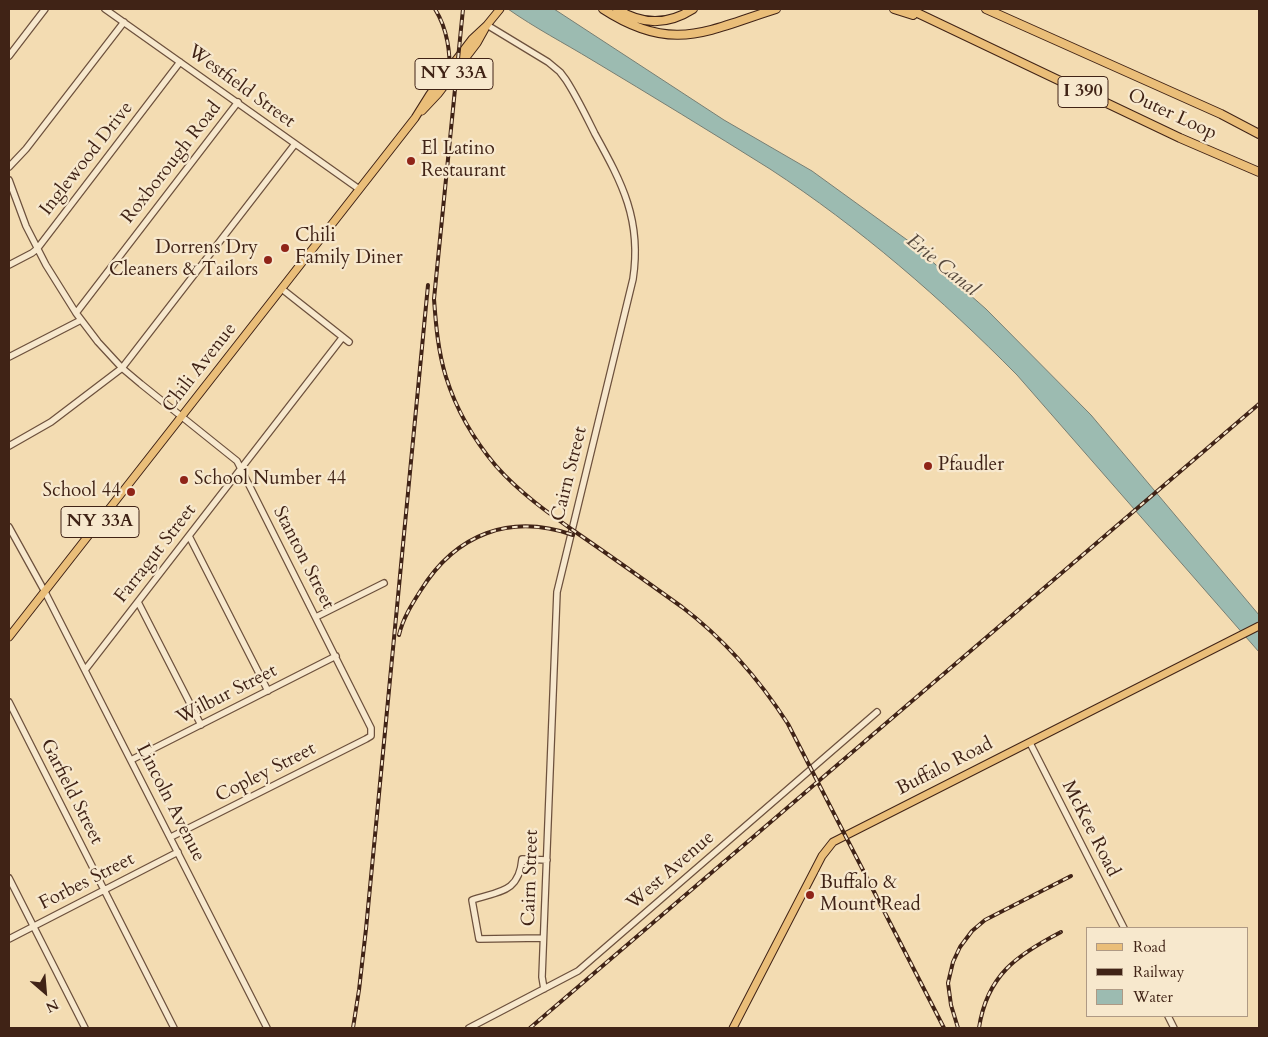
<!DOCTYPE html>
<html>
<head>
<meta charset="utf-8">
<style>
  body { margin:0 }
  #map { position:relative; width:1268px; height:1037px; overflow:hidden; background:#f3dcb2; font-family:Cardo,serif }
  canvas { display:block }
  .frame { position:absolute; inset:0; border:10px solid #402316; pointer-events:none }
  .legend { position:absolute; left:1086px; top:927px; width:162px; height:90px; box-sizing:border-box; background:#f7e8cd; border:1px solid #ae9984; margin:0; padding:6px 9px; list-style:none; font-size:15px; color:#402316 }
  .legend li { display:flex; align-items:center; gap:10px; height:25px }
  .legend b { width:25px; border:1px solid #ae9984 }
  .north { position:absolute; left:20px; top:967px; width:50px; height:50px; -webkit-text-stroke:4px #f7e8cd; paint-order:stroke; rotate:153deg; font-size:14px; font-weight:700; line-height:20px; text-align:center; color:#402316 }
  .north::after { content:''; display:block; margin:auto; width:18px; height:22px; background:#402316; clip-path:polygon(50% 0,100% 100%,50% 72%,0 100%) }
</style>
</head>
<body>
<div id="map">
<canvas width="1268" height="1037"></canvas>
<div class="frame"></div>
<ul class="legend">
<li><b style="height:6px;background:#eabe79"></b>Road</li>
<li><b style="height:6px;background:#402316"></b>Railway</li>
<li><b style="height:14px;background:#9cbbb1"></b>Water</li>
</ul>
<div class="north">N</div>
</div>
<script>
const c = document.querySelector('canvas').getContext('2d');
c.lineJoin = 'round';
function fillPath(path, color) { c.fillStyle = color; c.fill(path, 'evenodd'); }
function strokePath(path, color, width, dash) { c.strokeStyle = color; c.lineWidth = width; c.lineCap = dash ? 'butt' : 'round'; c.setLineDash(dash || []); c.stroke(path); }
function write(font, color, halo, rows, align = 'center') {
  c.font = font + ' Cardo,serif'; c.lineWidth = 4.5; c.setLineDash([]); c.textBaseline = 'middle'; c.strokeStyle = halo; c.fillStyle = color; for (const [text, x, y, turn = 0] of rows) {
    c.save(); c.translate(x, y); c.rotate((+turn || 0) * Math.PI / 180); c.textAlign = isNaN(turn) ? turn : align; if (halo) c.strokeText(text, 0, 0); c.fillText(text, 0, 0); c.restore();
  }
}
const water = new Path2D(`
  M508 9H554L724 120 812 171 910 242 986 309 1091 415 1259 615V652L1017 375C942 299 859 227 770 169 711 132 652 96 592 60 564 43 535 28 508 9Z`);
fillPath(water, '#9cbbb1');
strokePath(water, '#777e73', 1);
const minor = new Path2D(`
  M105 9 359 189
  M487 25 548 62 560 72 566 80C577 97 586 116 595 134 622 183 642 220 633 279L557 592 542 977 544 989
  M9 56 45 9
  M9 167 26 149 124 22
  M9 180 26 226 46 265 76 313 98 342 122 368 141 384 237 461 371 728V736L366 739 171 837
  M9 265 32 253 37 249 180 62
  M282 289 349 342
  M76 313 238 102
  M9 357 81 320
  M9 446 51 422 122 368 295 144
  M9 527 45 592 267 1028
  M189 536 268 691
  M138 602 201 725
  M316 617 384 583
  M85 670 342 338
  M9 702 174 1028
  M1030 743 1124 928
  M131 760 336 656
  M9 878 85 1028
  M543 938 479 939 472 900C499 891 519 893 522 859L547 860
  M9 939 178 852
  M1168 1016 1174 1028
  M469 1028 578 971 877 712`);
const major = new Path2D(`
  M422 111 438 94 477 43 487 25 500 9
  M9 637 415 118 430 94 472 39 487 25
  M733 1028 822 856 833 842 1259 626`);
const highway = new Path2D(`
  M603 9C672 54 706 31 776 9
  M617 9C642 25 668 25 693 9
  M894 9 913 15
  M909 9 1180 138 1259 172
  M986 9 1221 114 1259 134`);
strokePath(minor, '#6d513d', 8);
strokePath(major, '#402316', 9);
strokePath(highway, '#402316', 10);
strokePath(minor, '#f7e8cd', 5.5);
strokePath(major, '#eabe79', 7);
strokePath(highway, '#eabe79', 8);
const rail = new Path2D(`
  M435 9C448 30 450 52 450 77
  M463 9 434 299C436 326 438 351 446 377 456 409 474 440 496 466 519 492 548 513 577 533 612 557 647 582 682 607 724 639 759 679 788 724L944 1028
  M399 635C403 618 412 604 421 590 456 534 510 513 573 535
  M353 1028 359 990 366 929 428 285
  M530 1028 1259 404
  M958 1028 951 1005 948 983 953 962 960 947 972 931 985 920 1071 876
  M979 1028C987 975 1017 955 1061 932`);
strokePath(rail, '#402316', 4);
strokePath(rail, '#f7e8cd', 2, [5.5]);
for (const [x, y, r, color] of [
  [411,161,5,"#8f2418"],
  [285,248,5,"#8f2418"],
  [268,260,5,"#8f2418"],
  [928,466,5,"#8f2418"],
  [184,480,5,"#8f2418"],
  [131,492,5,"#8f2418"],
  [810,895,5,"#8f2418"]
]) { const dot = new Path2D(); dot.arc(x, y, r, 0, 2 * Math.PI); c.fillStyle = color; c.fill(dot); strokePath(dot, '#f7e8cd', 2); }
for (const [x, y, w] of [
  [454,74,78],
  [1083,92,50],
  [100,522,78]
]) { const box = new Path2D(); box.roundRect(x - w / 2, y - 15.5, w, 31, 4); c.fillStyle = '#f7e8cd'; c.fill(box); strokePath(box, '#402316', 1); }
write('bold 18px', '#402316', null, [
  ["NY 33A",454,74],
  ["I 390",1083,92],
  ["NY 33A",100,522]
]);
write('19px', '#402316', '#f7e8cd', [
  ["Westfield Street",241,87,36],
  ["Outer Loop",1172,115,25],
  ["Inglewood Drive",87,159,-52],
  ["Roxborough Road",172,163,-52],
  ["Chili Avenue",200,368,-52],
  ["Cairn Street",570,474,-76],
  ["Farragut Street",156,554,-52],
  ["Stanton Street",303,558,63],
  ["Wilbur Street",227,695,-27],
  ["Buffalo Road",945,767,-27],
  ["Copley Street",266,773,-27],
  ["Garfield Street",71,792,63],
  ["Lincoln Avenue",170,803,63],
  ["McKee Road",1090,829,63],
  ["West Avenue",671,871,-41],
  ["Cairn Street",531,878,-88],
  ["Forbes Street",87,882,-27]
]);
write('19px', '#402316', '#f7e8cd', [
  ["El Latino",421,150],
  ["Restaurant",421,172],
  ["Chili",295,237],
  ["Family Diner",295,259],
  ["Dorrens Dry",258,249,"right"],
  ["Cleaners & Tailors",258,271,"right"],
  ["Pfaudler",938,466],
  ["School Number 44",194,480],
  ["School 44",121,492,"right"],
  ["Buffalo &",820,884],
  ["Mount Read",820,906]
], 'left');
write('italic 20px', '#57493d', '#f7e8cd', [
  ["Erie Canal",942,266,39]
]);
</script>
</body>
</html>
